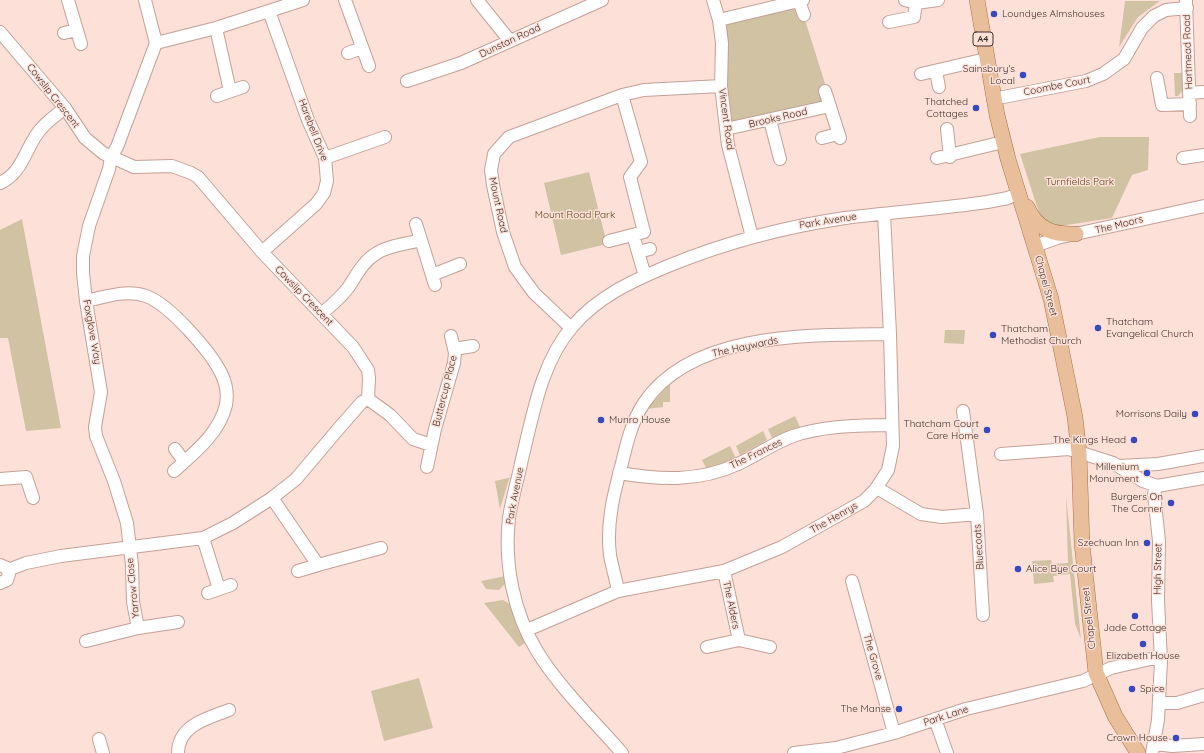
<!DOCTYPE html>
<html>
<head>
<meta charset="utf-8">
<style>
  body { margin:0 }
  canvas { display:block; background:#fde0d8 }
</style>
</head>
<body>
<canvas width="1204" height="753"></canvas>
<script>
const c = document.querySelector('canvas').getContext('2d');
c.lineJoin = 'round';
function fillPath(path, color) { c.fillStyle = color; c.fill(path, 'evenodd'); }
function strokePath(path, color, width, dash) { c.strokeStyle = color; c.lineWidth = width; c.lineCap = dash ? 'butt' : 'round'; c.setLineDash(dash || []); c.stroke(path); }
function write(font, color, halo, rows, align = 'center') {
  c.font = font + ' Quicksand,sans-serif'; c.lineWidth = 3; c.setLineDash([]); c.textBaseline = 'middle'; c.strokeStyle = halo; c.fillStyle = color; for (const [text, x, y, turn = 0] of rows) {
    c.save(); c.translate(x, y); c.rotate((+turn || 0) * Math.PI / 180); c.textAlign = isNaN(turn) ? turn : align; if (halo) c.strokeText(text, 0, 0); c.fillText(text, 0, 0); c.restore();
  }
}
fillPath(new Path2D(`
  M799 1 828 93 822 96 821 104 726 129 719 20Z
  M1125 1H1160L1138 17 1119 47Z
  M1174 73H1182L1183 90 1178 96H1175Z
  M1100 137H1149L1148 170 1132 175 1112 218 1054 227 1040 216 1020 154Z
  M589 172 607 244 561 255 544 183Z
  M22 219 24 230 61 428 26 431 8 338H0V230Z
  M945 330H965L964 344 944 343Z
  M670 383V402H663V407L647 409Z
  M795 416 800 427 772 438 768 429Z
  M763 431 767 440 740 455 736 446Z
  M730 446 736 458 722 464 706 468 702 460Z
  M513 477 509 479 500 509 495 481Z
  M1066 496 1081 639 1075 624 1070 574 1053 576 1054 582 1034 584 1032 561 1051 560 1052 564 1068 563Z
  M506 576 507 582 499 590 486 589 481 581Z
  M503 600 511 605 513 610 525 643 519 647 484 603Z
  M419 678 433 728 384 741 371 691Z`), '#d1c2a3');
const minor = new Path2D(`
  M68 0 81 44
  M345 0 369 66
  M477 0 510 41
  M713 0 719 20 722 43 721 86 728 145 752 237
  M905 0 916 3 938 0
  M799 1 804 15
  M1186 1 1190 116
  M719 20 803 0
  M889 22 914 17 916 3
  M216 28 230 91
  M0 32 65 108 85 138 103 153 134 167 172 166 191 173 198 177 262 252 353 347 368 370 369 378 368 399
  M64 33 77 30
  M156 43 216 28 303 0
  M348 53 362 48
  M936 71 939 87
  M921 74 986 59
  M1157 78 1162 105 1190 104
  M407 81 461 63 602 0
  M825 91 840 138
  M1189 93 1204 92
  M217 96 243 87
  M993 99 1086 81 1103 74 1124 59 1142 28 1154 16 1166 10 1187 8
  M770 120 780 159
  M726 129 830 106
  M947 129 950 157
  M822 138 838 134
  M325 158 385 137
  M937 158 1003 142
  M1183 158 1204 155
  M0 183C21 174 25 151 37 134 44 123 55 116 65 108
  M416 224 435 285
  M633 235 645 276
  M609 241 644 232 630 177 641 162 622 95
  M1035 246 1057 238 1204 206
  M262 252 316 204 324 193 327 181 325 158 308 120 269 11
  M638 252 650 249
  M432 275 460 264
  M86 301C105 297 126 289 146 296 169 304 210 351 221 373 226 383 228 394 226 405 219 434 194 453 174 471
  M321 314C331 306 340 298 348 288 356 276 363 261 377 253 390 245 407 244 421 240
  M571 328 534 293 515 267 503 232 493 185 491 170 494 154 509 137 622 95 644 90 721 86
  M454 349 473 346
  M368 399 390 415 413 439 431 445
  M963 411 977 514
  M175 449 184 461
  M1001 454 1069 449 1113 463 1143 481 1157 486 1204 478
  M1119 466 1158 464 1204 456
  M427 467 435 429 454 363 455 353 451 336
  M619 473C660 480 699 482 738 464 757 455 774 443 793 436 825 425 859 426 892 425
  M0 479 26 477 33 498
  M877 488 921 514 942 517 977 514 983 615
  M272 498 318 565 381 548
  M203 538 219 589
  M0 565 7 568 9 574 7 580 0 583
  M8 570 26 563 61 556 203 538 233 523 272 498 296 479 340 427 362 402 368 399
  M298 571 318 565
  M852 581 894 733
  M618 591C616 579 612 567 610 555 606 523 614 493 622 463 627 442 632 421 644 403 692 331 812 335 890 334
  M208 593 231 585
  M138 628 178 622
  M527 630 618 591 724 571 782 547 864 501 875 490 888 470 893 446 890 334 884 214
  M739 640 770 647
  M86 641 138 628 133 602 132 565 127 523 114 481 96 436 95 427 101 392 86 301 83 273V256L89 226 109 169 111 157 117 147 156 43 145 0
  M707 647 739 640 724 571
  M1159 703H1177L1204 695
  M935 719 947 753
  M99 739 103 753
  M1155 744 1172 746 1204 744
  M178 753C178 725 208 718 229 710
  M622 753C594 721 558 686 537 651 513 612 504 563 509 518 512 498 518 479 522 459 533 415 541 363 572 327 597 297 632 281 668 266 724 243 784 227 845 218 892 212 940 209 987 202L1008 198 1018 193
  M794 753 836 748 894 733 966 709 1083 681 1111 668 1155 658 1160 654
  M1152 753 1158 720 1161 661 1158 600 1159 541 1154 494 1157 486`);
const major = new Path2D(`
  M977 0 997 115 1008 159 1051 299 1075 417 1079 453 1082 544 1096 673 1115 716 1138 753
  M1027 207C1037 230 1054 235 1076 234`);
strokePath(minor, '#c3a097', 14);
strokePath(major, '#a47148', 16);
strokePath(minor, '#fff', 12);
strokePath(major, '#e9be9a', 15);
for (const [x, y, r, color] of [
  [994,14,4,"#3749bc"],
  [1023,75,4,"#3749bc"],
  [976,108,4,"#3749bc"],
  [1098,328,4,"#3749bc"],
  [993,335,4,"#3749bc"],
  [1195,414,4,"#3749bc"],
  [601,420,4,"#3749bc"],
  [987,430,4,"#3749bc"],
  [1134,440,4,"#3749bc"],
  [1147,473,4,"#3749bc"],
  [1171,503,4,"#3749bc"],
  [1147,543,4,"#3749bc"],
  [1018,569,4,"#3749bc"],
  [1135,616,4,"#3749bc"],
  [1143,644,4,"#3749bc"],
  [1132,689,4,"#3749bc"],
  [899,709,4,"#3749bc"],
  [1176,738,4,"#3749bc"]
]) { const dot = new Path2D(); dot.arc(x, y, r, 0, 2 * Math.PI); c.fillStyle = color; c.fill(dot); strokePath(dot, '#fde0d8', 1.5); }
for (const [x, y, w] of [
  [983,39,20]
]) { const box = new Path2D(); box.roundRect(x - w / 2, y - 7, w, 14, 3); c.fillStyle = '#fde0d8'; c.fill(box); strokePath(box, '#3f312d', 1); }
write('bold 9px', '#3f312d', null, [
  ["A4",983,39]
]);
write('10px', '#3f312d', '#fde0d8', [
  ["Loundyes Almshouses",1002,14,"left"],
  ["Sainsbury's",1015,69],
  ["Local",1015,81],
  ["Thatched",968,102],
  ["Cottages",968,114],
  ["Thatcham",1106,322,"left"],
  ["Evangelical Church",1106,334,"left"],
  ["Thatcham",1001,329,"left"],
  ["Methodist Church",1001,341,"left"],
  ["Morrisons Daily",1187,414],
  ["Munro House",609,420,"left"],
  ["Thatcham Court",979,424],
  ["Care Home",979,436],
  ["The Kings Head",1126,440],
  ["Millenium",1139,467],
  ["Monument",1139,479],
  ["Burgers On",1163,497],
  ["The Corner",1163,509],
  ["Szechuan Inn",1139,543],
  ["Alice Bye Court",1026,569,"left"],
  ["Jade Cottage",1135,628,"center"],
  ["Elizabeth House",1143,656,"center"],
  ["Spice",1140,689,"left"],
  ["The Manse",891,709],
  ["Crown House",1168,738]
], 'right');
write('10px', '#3f312d', '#fde0d8', [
  ["Dunstan Road",510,41,-25],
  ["Hartmead Road",1188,52,-92],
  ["Coombe Court",1057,86,-11],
  ["Cowslip Crescent",53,96,52],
  ["Brooks Road",778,118,-13],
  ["Vincent Road",726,119,82],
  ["Harebell Drive",313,130,69],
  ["Mount Road",498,205,78],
  ["Park Avenue",828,221,-9],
  ["The Moors",1119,225,-14],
  ["Chapel Street",1046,286,75],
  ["Cowslip Crescent",304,296,46],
  ["Foxglove Way",92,332,80],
  ["The Haywards",745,347,-12],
  ["Buttercup Place",445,391,-76],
  ["The Frances",756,454,-26],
  ["Park Avenue",515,496,-79],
  ["The Henrys",834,518,-30],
  ["Bluecoats",979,547,-94],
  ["High Street",1158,569,-89],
  ["Yarrow Close",133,588,-96],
  ["The Alders",731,605,78],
  ["Chapel Street",1089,618,-96],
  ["The Grove",873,657,74],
  ["Park Lane",946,716,-18]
]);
write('10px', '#594616', '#fde0d8', [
  ["Turnfields Park",1080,182],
  ["Mount Road Park",575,215]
]);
</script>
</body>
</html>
